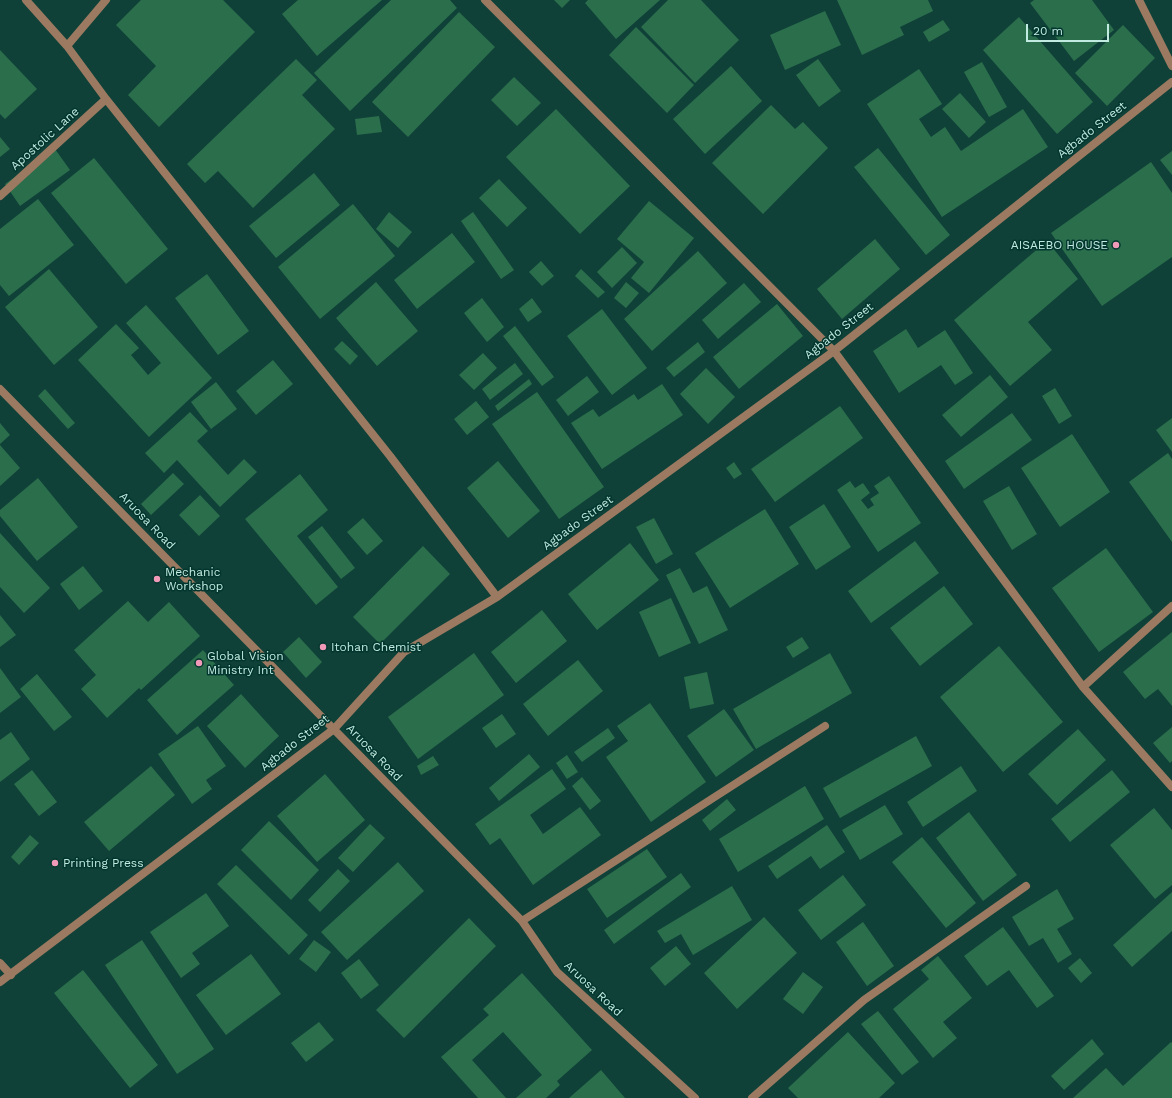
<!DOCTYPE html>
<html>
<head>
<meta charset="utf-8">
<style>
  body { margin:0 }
  #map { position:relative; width:1172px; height:1098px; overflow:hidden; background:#104138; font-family:"Work Sans",sans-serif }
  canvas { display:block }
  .scale { position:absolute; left:1026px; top:24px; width:83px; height:18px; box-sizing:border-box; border:2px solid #c1eae0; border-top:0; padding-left:5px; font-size:12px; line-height:14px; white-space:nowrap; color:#c1eae0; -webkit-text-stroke:3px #02362e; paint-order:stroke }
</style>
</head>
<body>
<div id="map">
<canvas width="1172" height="1098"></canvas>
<div class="scale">20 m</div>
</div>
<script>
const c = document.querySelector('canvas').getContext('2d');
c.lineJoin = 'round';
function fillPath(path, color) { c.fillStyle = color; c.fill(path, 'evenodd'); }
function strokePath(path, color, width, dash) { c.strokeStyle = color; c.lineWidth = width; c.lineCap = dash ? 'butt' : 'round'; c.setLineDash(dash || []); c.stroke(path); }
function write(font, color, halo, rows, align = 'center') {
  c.font = font + ' "Work Sans",sans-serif'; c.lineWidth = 3; c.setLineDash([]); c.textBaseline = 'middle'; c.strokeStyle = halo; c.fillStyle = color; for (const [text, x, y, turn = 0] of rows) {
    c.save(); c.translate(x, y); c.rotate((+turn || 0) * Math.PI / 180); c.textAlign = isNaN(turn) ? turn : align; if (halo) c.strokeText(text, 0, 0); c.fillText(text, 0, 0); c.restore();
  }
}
fillPath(new Path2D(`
  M141 0H223L255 32 159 127 128 95 156 66 116 25Z
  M298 0H382L317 56 282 14Z
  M391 0H450L457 8 350 111 314 73Z
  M554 0H570L562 8Z
  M588 0H660L616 39 585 3Z
  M668 0H701L739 40 695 83 641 27Z
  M837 0H928L933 11 900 27 904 35 862 55Z
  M1034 0H1092L1114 30 1074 61 1030 3Z
  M825 11 841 45 785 70 770 35Z
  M459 12 495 47 408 137 372 102Z
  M1019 17 1093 102 1057 134 983 50Z
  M943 20 950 30 929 42 923 32Z
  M1123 25 1155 58 1107 106 1075 73Z
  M636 27 694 85 667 113 609 55Z
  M0 50 37 89 5 119 0 114Z
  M296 59 317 80 302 95 335 129 253 208 218 171 205 183 187 164Z
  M818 59 841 91 819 107 796 75Z
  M982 62 1007 107 989 117 964 72Z
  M731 66 762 101 705 154 673 119Z
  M919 69 942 104 919 119 931 137 945 127 961 151 1023 109 1048 147 942 217 867 104Z
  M514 77 541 103 517 126 491 100Z
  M960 93 986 122 969 138 942 109Z
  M771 105 795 129 803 122 828 148 763 214 712 163Z
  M556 109 630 186 580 234 506 157Z
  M379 116 382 132 357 135 355 119Z
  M0 137 10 149 0 157Z
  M878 148 950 235 926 255 854 167Z
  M55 149 70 170 20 206 5 184Z
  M1172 151V175L1160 160Z
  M94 158 168 249 126 284 51 193Z
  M1151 162 1172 193V257L1102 306 1051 233Z
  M314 173 340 205 276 258 249 226Z
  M499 179 527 208 507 227 479 198Z
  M38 199 74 245 9 296 0 285V229Z
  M649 201 694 238 649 293 631 278 644 262 617 239Z
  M353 204 395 256 320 319 278 267Z
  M389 212 412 232 398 248 376 229Z
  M473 212 514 270 501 279 461 221Z
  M452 233 475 262 417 309 394 280Z
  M875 239 900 269 842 319 817 289Z
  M1047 241 1078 279 1028 322 1052 350 1010 386 954 320Z
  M622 247 637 263 612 288 597 272Z
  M698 251 727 283 652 351 624 319Z
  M541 261 554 276 542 286 529 272Z
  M49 269 98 327 54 365 5 307Z
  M581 269 605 292 598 298 575 276Z
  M207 274 249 331 218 355 175 298Z
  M376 282 418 331 377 366 336 318Z
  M626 282 639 293 626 308 614 298Z
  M744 283 761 302 718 339 702 320Z
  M482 298 504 327 487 342 464 313Z
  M532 298 542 312 528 322 519 309Z
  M777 304 803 336 739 389 713 357Z
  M146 305 212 378 149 437 78 360 116 324 139 348 131 355 148 375 161 363 126 323Z
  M602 309 647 368 612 395 567 336Z
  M515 326 554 377 542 386 503 336Z
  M906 329 918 348 945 330 973 373 955 385 941 365 899 393 873 351Z
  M342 341 358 356 350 365 334 349Z
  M698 342 705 352 674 377 666 368Z
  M483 353 497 368 474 390 459 375Z
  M273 360 293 384 256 415 236 391Z
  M515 363 523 374 490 400 482 389Z
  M706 368 735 397 708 424 680 394Z
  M990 375 1008 397 961 437 942 415Z
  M587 376 599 392 568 416 556 400Z
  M529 379 532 384 498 411 495 406Z
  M216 382 237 409 211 429 191 402Z
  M662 384 683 415 602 469 571 423 593 409 599 417 634 394 638 400Z
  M1055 388 1072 416 1059 424 1042 396Z
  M45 389 75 423 68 429 38 396Z
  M537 392 604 487 559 519 492 424Z
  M476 401 489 417 467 435 454 419Z
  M840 406 863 438 775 502 751 469Z
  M190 412 208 431 197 441 228 475 244 459 257 472 220 507 177 460 164 473 145 453Z
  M1012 413 1032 440 964 489 945 461Z
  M1172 418V452L1156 430Z
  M0 423 10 435 0 444Z
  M1072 434 1110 492 1060 527 1021 468Z
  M0 445 20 468 0 486Z
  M1168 453 1172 459V542L1129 482Z
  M498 461 540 511 508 538 467 488Z
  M734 462 742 474 734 479 726 468Z
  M173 473 184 484 151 515 141 504Z
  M300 474 328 510 297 536 338 587 316 605 245 519Z
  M889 476 921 523 878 552 837 490 850 481 855 488 863 483 870 493 861 500 868 509 874 505 870 499 879 493 874 486Z
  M38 478 78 527 37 561 0 516V510Z
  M1009 486 1037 534 1012 550 983 501Z
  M200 495 220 516 199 536 179 515Z
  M824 504 851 547 816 570 789 527Z
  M765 509 799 564 730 608 695 553Z
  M363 518 383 541 367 555 347 532Z
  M654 518 673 554 656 564 636 527Z
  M322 526 355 568 341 579 308 537Z
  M0 533 50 588 24 613 0 587Z
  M915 541 939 573 871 623 848 591Z
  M630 543 659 580 597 630 568 594Z
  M423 546 450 574 380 644 353 617Z
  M1106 548 1153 612 1099 652 1052 588Z
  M83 566 103 591 79 610 60 584Z
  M680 568 693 593 707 586 728 630 699 644 666 575Z
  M944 586 973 624 920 666 890 628Z
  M671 598 691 643 659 657 639 612Z
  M128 601 148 622 169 602 200 636 141 690 139 688 107 718 81 689 96 675 74 650Z
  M542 610 567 641 516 683 491 652Z
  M0 615 16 635 0 647Z
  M1172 632V706L1158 689 1145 699 1123 672Z
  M299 637 322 662 306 678 283 652Z
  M802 637 809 648 793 658 786 647Z
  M999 646 1063 722 1003 772 940 697Z
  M203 650 234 685 177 735 147 700Z
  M474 653 504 695 418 759 388 717Z
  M830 653 852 693 756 749 733 709Z
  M578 660 603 691 548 736 523 704Z
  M0 668 21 697 0 713Z
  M707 672 714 704 690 709 684 677Z
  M37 674 72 717 54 731 20 689Z
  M241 694 279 736 245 768 207 726Z
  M650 703 706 782 651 822 606 757 628 741 617 726Z
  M724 709 754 750 716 777 687 736Z
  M502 714 516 734 496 748 482 728Z
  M198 726 226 766 206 780 212 789 192 804 158 754Z
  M1172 727V761L1170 763 1153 743Z
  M608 728 615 738 582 762 574 752Z
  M1078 729 1106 760 1057 805 1028 774Z
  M11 732 30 759 0 782V740Z
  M916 736 932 766 840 818 823 788Z
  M529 754 540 767 499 801 489 788Z
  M567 755 578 772 567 779 556 763Z
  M433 756 439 765 421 775 417 766Z
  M151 766 175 795 109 851 84 822Z
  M961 766 977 791 923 827 907 802Z
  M552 769 566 789 530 815 543 834 580 807 601 835 533 885 500 838 490 845 475 824Z
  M32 770 57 802 39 816 14 784Z
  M1112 770 1130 792 1070 842 1051 819Z
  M325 774 365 820 317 862 277 816Z
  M582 777 601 801 590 810 572 786Z
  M805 786 824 819 738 872 719 839Z
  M727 799 736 810 710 831 702 820Z
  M885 805 903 834 860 860 842 830Z
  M1154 808 1172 830V885L1155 899 1110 845Z
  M969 812 1017 875 983 901 936 838Z
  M269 821 319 870 291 900 241 850Z
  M370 824 385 838 353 872 338 858Z
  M827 825 845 852 820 869 811 856 777 879 768 866Z
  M30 835 39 843 19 865 11 857Z
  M922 837 976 903 946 928 892 862Z
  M647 849 667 877 607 918 587 889Z
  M398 862 424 891 347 960 321 932Z
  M236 865 308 935 289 955 217 884Z
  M338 869 350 881 320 912 308 900Z
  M681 873 691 887 614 944 604 930Z
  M843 875 866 905 821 940 798 910Z
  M732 886 752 920 693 955 681 934 665 943 657 931Z
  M1057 889 1074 919 1057 929 1072 954 1058 963 1043 938 1029 946 1012 917Z
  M1172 892V931L1132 967 1113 945Z
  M206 893 229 926 192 953 200 964 181 978 150 932Z
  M764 917 797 953 737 1009 704 973Z
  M469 918 496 946 404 1038 376 1010Z
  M863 922 894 966 867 986 836 942Z
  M1003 927 1054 996 1037 1008 1009 970 987 986 964 956Z
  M142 940 214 1049 177 1074 105 965Z
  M314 940 331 952 316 972 299 959Z
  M676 946 691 964 665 986 650 968Z
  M251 954 281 994 226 1035 196 995Z
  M938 956 972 998 943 1022 957 1038 933 1058 893 1009 929 979 921 970Z
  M1080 958 1092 973 1081 983 1068 968Z
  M359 959 379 985 361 999 341 973Z
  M83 970 158 1065 130 1088 54 993Z
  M803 972 823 987 803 1014 783 999Z
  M522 973 592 1050 557 1081 560 1085 546 1098H516L542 1075 503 1032 472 1060 506 1098H478L441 1057 489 1015 483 1009Z
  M878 1011 919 1062 902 1075 861 1024Z
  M319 1022 334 1040 306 1062 291 1043Z
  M848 1032 895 1083 879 1098H798L788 1088Z
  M1092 1039 1104 1054 1064 1090 1051 1076Z
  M1171 1042 1172 1043V1098H1073L1106 1068 1123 1086Z
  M601 1070 625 1098H569Z`), '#2a6e4c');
strokePath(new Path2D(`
  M26 0 67 46 106 99 390 456 497 597
  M485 0 834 351 1083 687 1172 787
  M1139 0 1172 66
  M67 46 106 0
  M0 196 106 99
  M0 389 522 921 557 972 695 1098
  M1083 687 1172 606
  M522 921 825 726
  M0 963 11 975
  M0 982 334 729 404 652 497 597 834 351 1172 82
  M752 1098 864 1000 1026 886`), '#9b7a61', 8);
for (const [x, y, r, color] of [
  [1116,245,4,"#f09ab7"],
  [157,579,4,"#f09ab7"],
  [323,647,4,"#f09ab7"],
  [199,663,4,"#f09ab7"],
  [55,863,4,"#f09ab7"]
]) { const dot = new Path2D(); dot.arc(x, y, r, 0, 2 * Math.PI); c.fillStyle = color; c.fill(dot); strokePath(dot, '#02362e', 1.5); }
write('12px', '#c1eae0', '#02362e', [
  ["Agbado Street",1092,130,-38],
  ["Apostolic Lane",45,139,-42],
  ["Agbado Street",839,331,-38],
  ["Aruosa Road",147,521,46],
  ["Agbado Street",578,523,-36],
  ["Agbado Street",295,743,-38],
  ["Aruosa Road",374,753,46],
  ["Aruosa Road",593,989,43]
]);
write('12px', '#c1eae0', '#02362e', [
  ["AISAEBO HOUSE",1108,245,"right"],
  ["Mechanic",165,572],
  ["Workshop",165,586],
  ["Itohan Chemist",331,647],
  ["Global Vision",207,656],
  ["Ministry Int",207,670],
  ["Printing Press",63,863]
], 'left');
</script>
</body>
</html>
